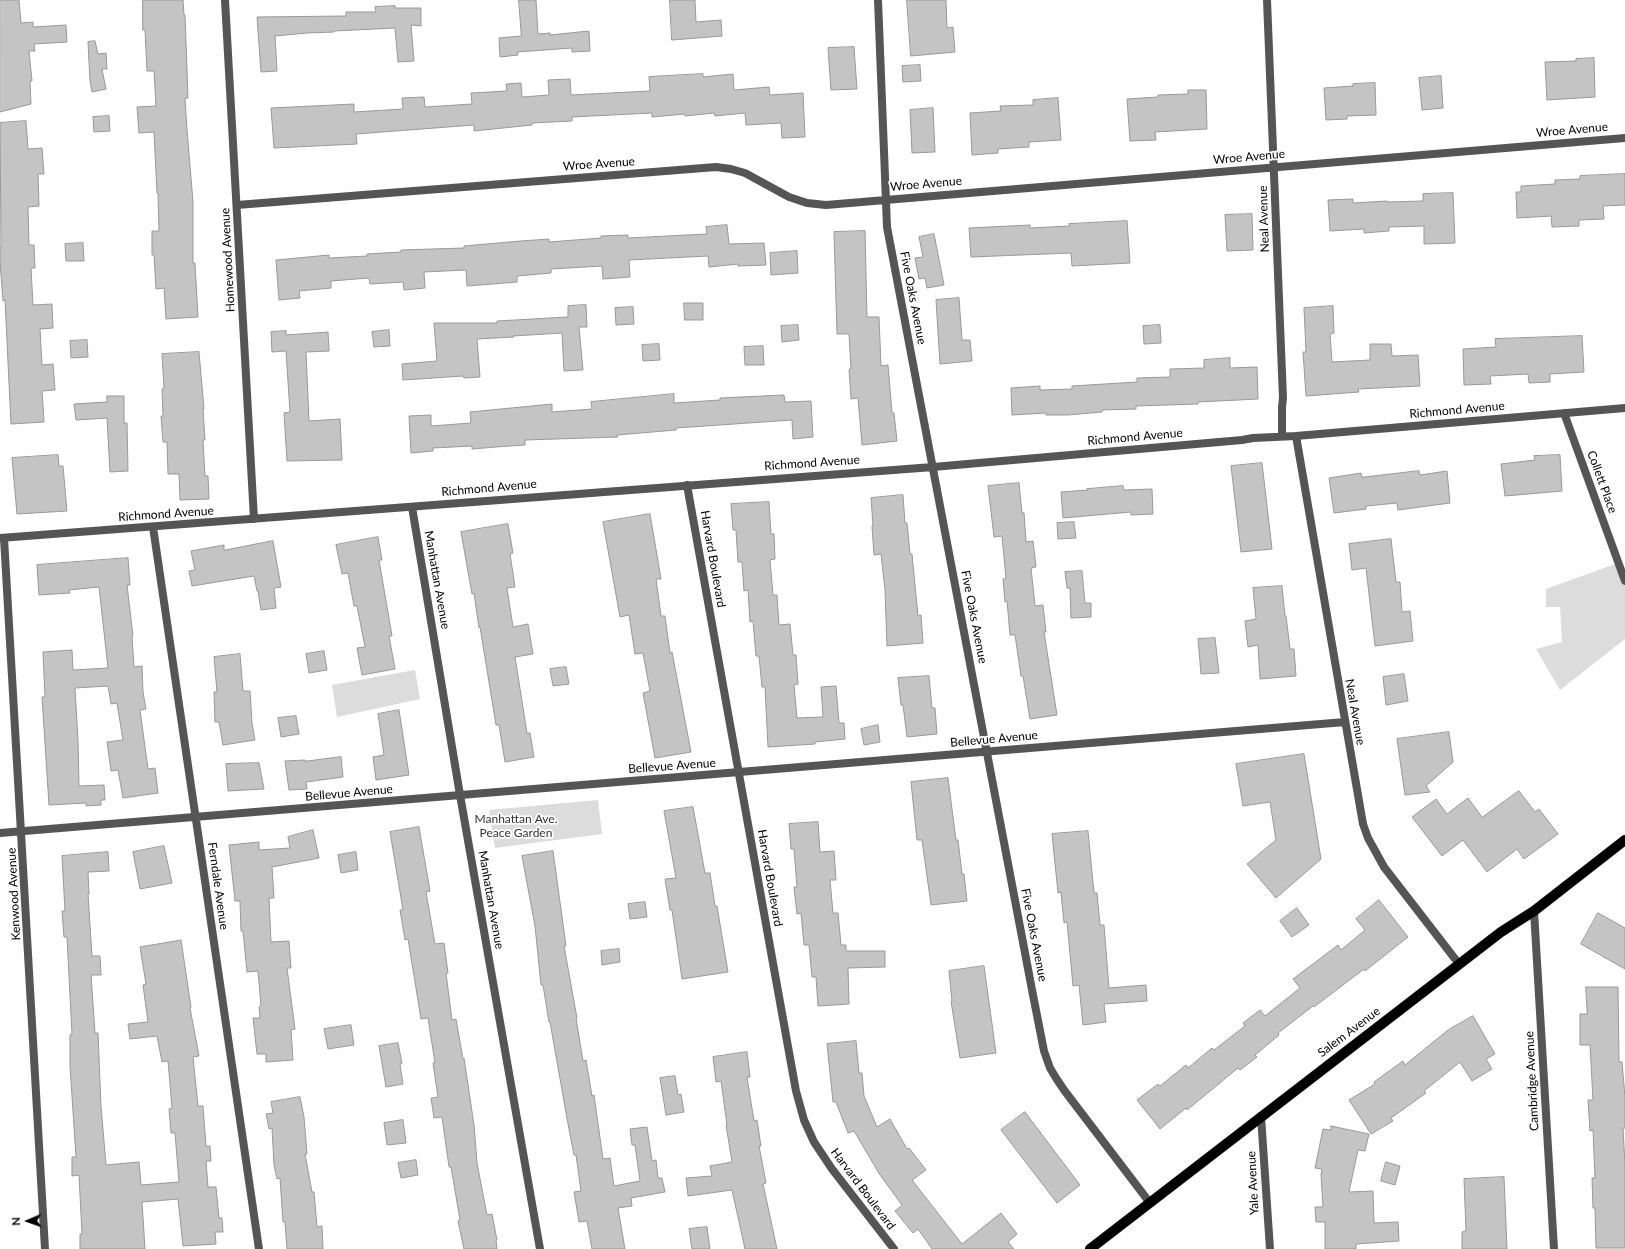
<!DOCTYPE html>
<html>
<head>
<meta charset="utf-8">
<style>
  body { margin:0 }
  #map { position:relative; width:1625px; height:1249px; overflow:hidden; background:#fff; font-family:Lato,sans-serif }
  canvas { display:block }
  .north { position:absolute; left:8px; top:1201px; width:40px; height:40px; -webkit-text-stroke:3px #fff; paint-order:stroke; rotate:268deg; font-size:11px; font-weight:700; line-height:16px; text-align:center; color:#000 }
  .north::after { content:''; display:block; margin:auto; width:14px; height:18px; background:#000; clip-path:polygon(50% 0,100% 100%,50% 72%,0 100%) }
</style>
</head>
<body>
<div id="map">
<canvas width="1625" height="1249"></canvas>
<div class="north">N</div>
</div>
<script>
const c = document.querySelector('canvas').getContext('2d');
c.lineJoin = 'round';
function fillPath(path, color) { c.fillStyle = color; c.fill(path, 'evenodd'); }
function strokePath(path, color, width, dash) { c.strokeStyle = color; c.lineWidth = width; c.lineCap = dash ? 'butt' : 'round'; c.setLineDash(dash || []); c.stroke(path); }
function write(font, color, halo, rows, align = 'center') {
  c.font = font + ' Lato,sans-serif'; c.lineWidth = 3.5; c.setLineDash([]); c.textBaseline = 'middle'; c.strokeStyle = halo; c.fillStyle = color; for (const [text, x, y, turn = 0] of rows) {
    c.save(); c.translate(x, y); c.rotate((+turn || 0) * Math.PI / 180); c.textAlign = isNaN(turn) ? turn : align; if (halo) c.strokeText(text, 0, 0); c.fillText(text, 0, 0); c.restore();
  }
}
fillPath(new Path2D(`
  M1618 563 1625 581V639L1560 690 1536 649 1562 642 1560 607H1546V589Z
  M415 670 420 699 337 717 332 685Z
  M598 800 602 834 495 848 489 810Z`), '#dcdcdc');
const building = new Path2D(`
  M0 0H19L21 23 33 22V27L66 25 67 42 34 44 35 51H29L32 81H30L31 104 0 112Z
  M143 0H183L184 15H185L188 98H185L187 130 193 202V263H195L198 317 166 319 164 288 156 289 154 255H152V231H159L158 193H157L154 132 139 133 137 107 156 106 154 71H147L145 30H143Z
  M519 0H536L538 34 550 33V35L589 31 590 51 572 52V48L517 52 518 55 500 57 499 38 521 36Z
  M670 0H695L696 22 721 20 722 36 672 40Z
  M907 0H946L947 28 953 27 955 52 911 56Z
  M395 6V8H421V26L411 25 414 61 398 62 395 28 334 31V32L307 33 275 36 277 71 261 72 257 17 346 16V12H376L375 7Z
  M95 41 98 54 106 53 107 69H102L106 89 92 92 90 81 88 42Z
  M854 47 857 89 831 90 828 48Z
  M1594 58 1595 97 1547 100 1545 62 1576 61V59Z
  M920 65 921 81 903 82 902 66Z
  M703 74V77L733 74 734 90 769 87 770 95 803 93 805 137 782 138 781 123 746 125 745 113 715 116 714 113 685 116V114L652 117V113L572 117V121L532 123V125L474 131V125L356 134 357 144 274 148 271 108 354 104V112L403 109 402 98 424 97 425 107 472 104 471 93 507 91 506 84 521 83 522 97 549 95 548 80 570 79 571 95 650 91 649 77Z
  M1441 76 1443 108 1422 110 1419 78Z
  M1375 83 1376 115 1347 116V119L1326 120 1324 88 1353 86V84Z
  M1188 90H1206L1207 129 1155 132 1156 140 1130 141 1127 99 1158 97V95L1188 94Z
  M1058 98 1061 140 1029 142V147L998 149V153L972 155 970 113 1001 111 1000 106 1033 105V100Z
  M933 108 935 152 912 153 910 110Z
  M109 116 110 131 94 132 93 117Z
  M26 121 28 149 42 148 44 174H38L39 206 28 207 29 245H34L35 268H31L33 305 52 304 53 328 40 329 42 365 53 364 55 390 42 391 44 422 11 424 5 300 3 301 0 262V247H1L0 123Z
  M1625 174V205L1603 206 1604 219 1579 220V226L1552 227 1551 216 1517 218 1516 192H1521V186L1555 184V180L1580 179V176Z
  M1453 193 1455 243 1424 244V226L1389 227V231L1364 233V229L1330 231 1328 200 1353 199V203L1387 201V202L1423 201V194Z
  M1252 214 1253 250 1227 251 1225 215Z
  M1127 221 1130 263 1072 266 1071 253 971 257 969 228 1030 225V228L1070 226 1069 224Z
  M727 225 729 244 764 243 766 265 738 266V264L709 267 708 256 629 260 630 277 603 279 602 266 551 269V273L517 276V282L467 286 466 270 424 272 425 288 404 290 403 282 370 284 369 278 331 281V288L299 291 300 298 279 300 276 260 329 255V258L367 256V254L401 252V250L464 248V246L521 241 549 239V242L601 238V236L628 235V238L707 234 706 227Z
  M865 231 867 317H879L881 366 888 365 892 413H894L897 441 862 445 858 398 851 399 849 369H851L849 334H837L834 232Z
  M934 234 944 285 927 288 925 278 919 279 915 258 923 257 919 237Z
  M83 243 84 261H66L65 244Z
  M797 251 798 273 771 275 770 253Z
  M959 298 962 340H970L972 361 940 364 936 300Z
  M684 303H703V320H685Z
  M586 305 587 327H579L583 370 564 371 562 333 513 336 514 337 477 339 480 377 464 378 463 376 403 380 402 364 437 361 434 323H497V321L568 317V306Z
  M1333 306 1334 333 1330 334 1332 362 1370 360V344H1391L1392 356 1418 355 1420 386 1358 389 1359 392 1306 396 1303 352H1306L1304 308Z
  M633 307 634 324 616 325 615 308Z
  M798 325 799 340 782 342 781 326Z
  M1160 325 1161 343 1144 344 1143 326Z
  M389 330 390 346 374 347 372 332Z
  M286 331V335L328 332 329 351 306 352 309 421 340 419 342 460 287 461 284 413 290 412 286 351 272 352 271 332Z
  M1582 336 1584 372 1550 374V382L1529 383 1528 374 1490 376 1491 384 1464 385 1463 349 1496 347 1495 339Z
  M87 340 88 357 71 358 70 341Z
  M659 344 660 360 643 361 642 345Z
  M763 346 764 365H745L744 347Z
  M199 352 204 409H203L205 440H203L205 476H208L209 499 180 500 179 474H168L167 442H163L161 416H163L162 389H164L162 354Z
  M1230 358V368L1257 367 1258 399 1198 402V404L1136 406V409L1102 410V412L1068 415H1046V413L1012 415 1011 388 1040 386V390L1072 389V386L1137 382V378L1170 377V369L1204 368V360Z
  M674 394V403L720 400V398L784 395 785 402 811 401 813 437 793 439 792 420 676 428V430L617 435 618 437 525 440V445L496 447 472 449V446L433 448V451L411 453 409 416 431 415V426L471 423 470 412 552 404V412L592 409 591 402Z
  M107 396H124V423H127L128 471 110 472 107 418 76 420 74 404 107 402Z
  M58 455 59 466H63L67 511 17 514 12 458Z
  M1560 455 1562 491 1505 496 1501 464 1535 460 1534 456Z
  M1262 463 1272 549 1241 552 1231 466Z
  M1419 471 1420 475 1447 471 1450 503 1398 510 1397 503 1366 506V509L1334 513 1329 478 1361 473 1362 477Z
  M1019 483 1022 513H1024L1026 542 1033 541 1036 567 1031 568 1035 606 1043 605 1046 632H1044L1057 715 1030 719 1023 676H1021L1015 635H1010L1007 601 1005 602 1003 579 1006 578 1002 536 994 537 988 486Z
  M1123 486 1124 490 1152 489 1153 514 1131 515V512L1063 518 1061 492 1088 490 1087 489Z
  M903 495 905 523H907L910 554H912L918 616 921 615 923 643 887 646 885 590 881 554 874 555 872 526H873L871 498Z
  M769 502 771 534H774L775 559 770 560 773 595H777L779 625 790 624 793 655H796L798 684 794 685 797 718 823 717 821 687 836 686 839 723H844L845 739 815 742V744L768 747 765 687H762L759 656H756L753 621 750 622 748 590 744 591 742 562H738L736 530H733L731 504Z
  M650 514 661 579H656L661 616H665L670 653 672 652 691 752 655 758 643 693 650 691 643 653 635 654 629 615 620 617 603 522Z
  M1074 522 1076 538 1058 539 1057 523Z
  M508 524 513 553 510 554 515 587 507 588 513 627 528 624 533 654 515 657 527 733H530L534 757 505 762 499 725H496L480 627 479 628 474 593 472 594 461 532Z
  M378 537 382 560H379L392 636H389L395 669 362 675 357 648 365 647 357 606H354L348 573 342 574 336 545Z
  M1391 539 1396 582H1400L1402 612 1410 611 1413 641 1375 646 1366 568 1352 570 1349 544Z
  M273 541 281 587 274 588 276 608 261 610 258 591H257L254 576 192 586 189 571 195 570 191 551 224 545V550Z
  M128 558 130 585H127L133 636H132L134 667 142 666 143 692 146 709 140 710 148 769 155 768 158 793 123 798 118 770 111 771 107 742 123 740 117 703 111 704 108 686 75 688 78 740 79 786 104 785 105 800H101V805L86 806V803L49 805 42 697H45L43 652 72 650 73 670 108 668 99 587 69 590 70 593 39 595 37 565Z
  M1082 571 1085 603H1091V617L1071 618 1070 588H1067L1065 572Z
  M1282 586 1285 616H1286L1290 649H1294L1296 676 1260 679 1258 645 1248 647 1245 621 1256 619 1253 588Z
  M1215 638 1219 673 1201 674 1198 639Z
  M324 651 327 670 309 673 306 654Z
  M240 654 243 691H250L252 723 255 740 223 745 219 722H215L214 692H217L214 657Z
  M566 667 569 684 553 686 550 669Z
  M1404 674 1408 701 1386 705 1383 677Z
  M929 676 932 708H935L937 734 907 737 903 705H901L898 678Z
  M399 710 409 775 376 780 373 757 384 755 378 714Z
  M296 716 299 734 281 737 278 718Z
  M878 725 880 742 864 745 861 729Z
  M1449 732 1453 762 1426 786 1430 792 1405 795 1397 739Z
  M1304 754 1321 859 1276 898 1247 864 1276 840 1270 802 1243 806 1236 764Z
  M341 757 343 777 306 782 307 789 289 790 285 761 305 760V761Z
  M259 763 264 789 228 791 226 764Z
  M948 778 956 840H958L962 874H964L967 901 931 905 922 840H917L911 782Z
  M1519 791 1535 812 1539 809 1558 834 1524 859 1517 849 1487 872 1463 840 1442 856 1412 817 1436 799 1447 814 1468 798 1482 817Z
  M693 807 705 873H710L715 906H717L728 972 682 979 672 910H670L665 879 676 878 664 811Z
  M818 822 820 852 834 851 836 880H830L833 913H838L841 945H846V951H885V967L848 968 849 1004 818 1006 816 977H812L809 945H804L801 913 797 914 794 887H797L794 849H791L789 824Z
  M419 827 430 891 426 892 435 944 444 943 448 973H446L452 1020 456 1019 463 1059 464 1058 474 1125 477 1163 487 1215 492 1214 497 1240H496L497 1249H464L458 1221 460 1220 451 1167H449L442 1117 434 1118 431 1098 438 1097 433 1063H435L428 1018 421 1019 408 939 405 940 400 910H403L390 832Z
  M313 830 319 858 272 867 274 898H269L271 942 289 941 291 968H287L295 1029 291 1030 293 1060 266 1062V1054H257L253 1018H260L259 1007 261 1006 258 971 247 972 243 931H241L240 901H235L229 845 259 842V850L290 848 288 837Z
  M1088 831 1094 893H1097L1100 925H1104L1109 988 1146 985 1147 1001 1104 1004 1106 1022 1083 1025 1079 985 1073 986 1067 922 1064 923 1061 892 1058 893 1052 834Z
  M164 846 172 883 140 889 133 852Z
  M553 851 566 946H564L577 1018H576L583 1061 586 1060 592 1096 594 1095 603 1159 610 1158 614 1186 640 1181 635 1145H632L630 1129 647 1127 652 1161 656 1160 658 1178H662L665 1192 631 1198 632 1206 618 1208 625 1249H592L587 1221 579 1222 574 1192 581 1191 576 1155H574L568 1124 550 1022H549L543 985H541L535 926 522 856Z
  M108 852 109 871 88 872 89 894H88L92 956H100L101 975H91L95 1033H98L101 1106 106 1165 139 1162 141 1185 179 1182 175 1133H171L169 1109 172 1108 168 1061 162 1062 157 1036 130 1039 128 1024 148 1022 143 985 146 984 140 947 181 940 191 1007 190 1008 199 1056 193 1057 198 1106H203L206 1146H210L211 1161H206L208 1187H216L219 1218H222L223 1232H215L216 1244 183 1246 178 1199 142 1202 145 1249H80V1234H82L79 1175 72 1176V1157H76L70 1066V1035L72 1034 67 937H64L62 911H65L62 856Z
  M356 852 358 870 341 873 338 855Z
  M1379 900 1408 937 1365 971 1364 969 1314 1007 1313 1006 1278 1033 1279 1035 1255 1055 1257 1057 1240 1070 1238 1068 1187 1110 1186 1108 1160 1129 1137 1100 1158 1084 1160 1086 1186 1065 1188 1068 1212 1048 1214 1050 1245 1026 1243 1023 1260 1010 1265 1016 1300 988 1293 979 1338 945 1341 950 1365 930 1356 919Z
  M645 902 647 917 630 919 628 904Z
  M1297 908 1309 925 1292 937 1280 921Z
  M1598 913 1625 928V969L1581 944Z
  M619 949 620 962 602 965 601 951Z
  M984 966 996 1053 960 1058 951 1001H952L949 971Z
  M1586 987H1618L1619 1062H1622L1625 1097V1128H1623L1625 1165V1248H1596L1595 1208H1593L1592 1178H1595L1593 1130 1590 1131 1588 1100H1593L1590 1045H1580V1014H1587Z
  M1473 1016 1495 1054 1486 1059 1492 1069 1472 1081 1460 1062 1424 1091 1426 1093 1391 1118 1393 1121 1371 1134 1349 1100 1375 1084 1374 1082 1403 1061 1405 1065 1448 1030Z
  M351 1025 354 1045 328 1049 324 1029Z
  M856 1041 859 1073H862L864 1096 877 1127 890 1119 907 1149 909 1148 926 1170 912 1180 962 1244 1001 1213 1017 1234 1008 1242 1014 1249H932L918 1229 913 1233 895 1211 902 1205 880 1175 854 1131 848 1133 836 1102H833L827 1044Z
  M398 1043 402 1063 400 1064 403 1084 386 1087 379 1046Z
  M747 1052 750 1077H747L754 1121 757 1120 761 1146H759L766 1183 763 1184 777 1249H745L732 1190 688 1196 686 1178 712 1176 710 1166 732 1162 726 1125H727L721 1081 716 1082 713 1057Z
  M675 1076 678 1095 681 1094 684 1112 666 1115 660 1078Z
  M300 1097 304 1117 307 1154H305L312 1192H314L317 1227 322 1226 323 1249H287L285 1222H283L280 1178 277 1179 274 1165 272 1128 269 1129 266 1114 273 1113 271 1102Z
  M1025 1112 1080 1185 1057 1203 1001 1130Z
  M403 1120 406 1143 387 1145 384 1123Z
  M1331 1126 1369 1134 1365 1151 1358 1150 1349 1192 1373 1191 1374 1223 1398 1222 1399 1241 1356 1244V1249H1325V1222H1316L1315 1207H1323L1321 1175 1322 1169 1315 1168 1323 1129 1331 1130Z
  M416 1160 418 1175 401 1178 398 1163Z
  M1386 1162 1400 1166 1395 1185 1381 1181Z
  M1504 1177 1507 1249H1462V1232L1466 1231 1464 1179Z
  M707 1227 710 1249H692L689 1229Z`);
fillPath(building, '#c4c4c4');
strokePath(building, '#999', 1);
const primary = new Path2D(`
  M1090 1249 1501 932 1534 911 1625 840`);
strokePath(primary, '#dbdbdb', 11);
strokePath(new Path2D(`
  M225 0 254 519
  M878 0 887 227 1033 995 1044 1051 1050 1068 1056 1078 1064 1090 1150 1203
  M1267 0 1283 398 1282 407V436
  M237 205 716 167 731 169 745 173 789 197 807 203 826 205 1625 138
  M1564 413 1625 581
  M1296 436 1363 824 1368 838 1384 867 1459 964
  M687 485 796 1091 804 1120 814 1142 832 1169 894 1249
  M412 507 460 795 540 1249
  M153 527 259 1249
  M0 538 933 467 1242 440 1253 438 1296 436 1625 408
  M4 538 45 1249
  M0 833 1345 722
  M1534 911 1554 1249
  M1261 1116 1270 1249`), '#555', 8);
strokePath(primary, '#000', 10);
write('12px', '#000', '#fff', [
  ["Wroe Avenue",1572,130,-5],
  ["Wroe Avenue",1249,157,-5],
  ["Wroe Avenue",599,164,-4],
  ["Wroe Avenue",926,184,-5],
  ["Neal Avenue",1264,219,-92],
  ["Homewood Avenue",228,260,-93],
  ["Five Oaks Avenue",913,298,79],
  ["Richmond Avenue",1457,410,-5],
  ["Richmond Avenue",1135,437,-5],
  ["Richmond Avenue",812,463,-4],
  ["Collett Place",1602,482,70],
  ["Richmond Avenue",489,488,-5],
  ["Richmond Avenue",166,514,-4],
  ["Harvard Boulevard",713,559,80],
  ["Manhattan Avenue",437,580,80],
  ["Five Oaks Avenue",974,617,79],
  ["Neal Avenue",1355,712,80],
  ["Bellevue Avenue",994,739,-5],
  ["Bellevue Avenue",672,766,-4],
  ["Bellevue Avenue",349,793,-5],
  ["Harvard Boulevard",770,878,80],
  ["Ferndale Avenue",218,886,82],
  ["Kenwood Avenue",14,894,-93],
  ["Manhattan Avenue",491,900,80],
  ["Five Oaks Avenue",1034,935,79],
  ["Salem Avenue",1349,1032,-37],
  ["Cambridge Avenue",1532,1081,-93],
  ["Yale Avenue",1253,1183,-93],
  ["Harvard Boulevard",863,1189,53]
]);
write('12px', '#333', '#fff', [
  ["Manhattan Ave.",516,819],
  ["Peace Garden",516,833]
]);
</script>
</body>
</html>
